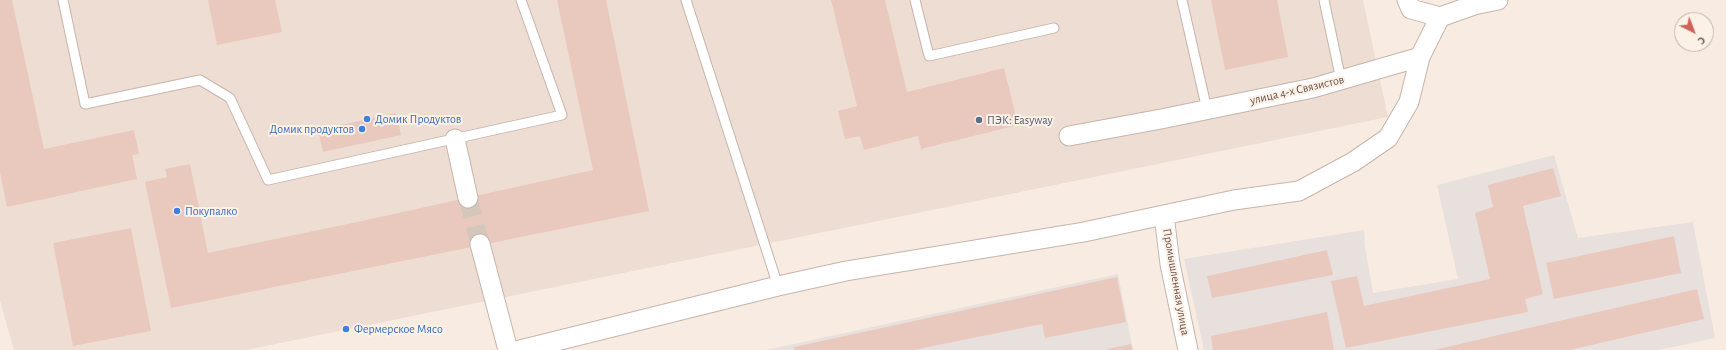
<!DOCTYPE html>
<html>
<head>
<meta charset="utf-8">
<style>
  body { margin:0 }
  #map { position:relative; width:1726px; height:350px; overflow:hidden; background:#f8ece2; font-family:"Alegreya Sans",sans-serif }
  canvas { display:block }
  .north { position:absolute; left:1674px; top:12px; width:40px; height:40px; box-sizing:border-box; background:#fcf1e7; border:1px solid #c2b2a9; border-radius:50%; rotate:138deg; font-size:11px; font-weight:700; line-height:16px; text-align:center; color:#6c534c }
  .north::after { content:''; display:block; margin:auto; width:14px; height:18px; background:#d16258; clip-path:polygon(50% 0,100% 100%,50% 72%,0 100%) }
</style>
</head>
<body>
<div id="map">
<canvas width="1726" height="350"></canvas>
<div class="north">С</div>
</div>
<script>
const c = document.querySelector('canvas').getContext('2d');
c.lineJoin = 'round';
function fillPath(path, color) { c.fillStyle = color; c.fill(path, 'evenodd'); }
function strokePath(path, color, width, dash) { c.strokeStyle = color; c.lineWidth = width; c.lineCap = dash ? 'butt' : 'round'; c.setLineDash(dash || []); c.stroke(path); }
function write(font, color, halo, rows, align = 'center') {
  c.font = font + ' "Alegreya Sans",sans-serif'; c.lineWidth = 4; c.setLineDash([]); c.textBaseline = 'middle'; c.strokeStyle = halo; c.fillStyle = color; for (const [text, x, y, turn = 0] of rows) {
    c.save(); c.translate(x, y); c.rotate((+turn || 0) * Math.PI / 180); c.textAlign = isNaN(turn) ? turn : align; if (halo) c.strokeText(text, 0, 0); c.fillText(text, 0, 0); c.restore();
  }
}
fillPath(new Path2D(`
  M0 0H1363L1388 117 246 350H14L0 301Z`), '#eeddd2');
fillPath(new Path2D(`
  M1554 155 1578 238 1693 222 1715 338 1659 350H1204L1184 259 1364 230 1365 247 1373 293 1458 279 1437 185Z
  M1118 274 1133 350H766Z`), '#e8e0dc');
fillPath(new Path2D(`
  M0 0H12L44 149 134 130 139 154 132 155 137 179 7 207 0 172Z
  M208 0H275L282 32 217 45Z
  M557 0H606L649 211 171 308 145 182 167 177 165 169 190 164 208 253 362 221 593 170Z
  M831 0H885L907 92 1004 68 1018 125 921 149 918 136 864 150 860 136 845 139 838 111 857 106Z
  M1211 0H1277L1288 57 1225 70Z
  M396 113 401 135 323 152 318 130Z
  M1553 168 1561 196 1523 206 1543 294 1525 299 1528 312 1346 348 1331 281 1357 276 1364 306 1490 279 1475 213 1493 207 1488 185Z
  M131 228 151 331 73 346 53 243Z
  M1674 236 1681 273 1554 299 1546 263Z
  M1327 250 1333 275 1212 298 1207 276Z
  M1117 277 1126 322 1045 338 1042 324 913 350H794V347Z
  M1697 289 1704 319 1570 350H1434Z
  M1327 312 1334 350H1213L1211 336Z
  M1131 344 1133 350H1107V349Z`), '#e9c9be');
strokePath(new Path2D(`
  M468 198 480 244`), '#d5c6bc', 19, [19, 10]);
const service = new Path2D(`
  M63 0 85 104 200 80 230 98 268 180 562 115 521 0
  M686 0 778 286
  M915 0 929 56 1054 28
  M1182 0 1207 110
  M1324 0 1341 80`);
const minor = new Path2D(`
  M1407 0 1411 9 1440 17
  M1069 136 1161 119 1313 88 1420 57 1440 17 1474 5 1498 0
  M455 139 468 198
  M1164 215 1170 264 1188 350
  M480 244 508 350
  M520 350 778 286 846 271 1084 232 1234 200 1299 191 1353 162 1388 138 1409 102 1420 57`);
strokePath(service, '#c7b4ab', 11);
strokePath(minor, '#c7b4ab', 21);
strokePath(service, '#fff', 9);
strokePath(minor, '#fff', 19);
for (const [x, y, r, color] of [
  [367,119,4,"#3f7fe0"],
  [979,120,4,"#5c6f8a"],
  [362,129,4,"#3f7fe0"],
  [177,211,4,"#3f7fe0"],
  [346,329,4,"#3f7fe0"]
]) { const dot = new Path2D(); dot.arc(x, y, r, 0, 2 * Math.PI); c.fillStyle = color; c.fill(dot); strokePath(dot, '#fcf1e7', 1.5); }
write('12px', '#6c534c', '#fcf1e7', [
  ["улица 4-х Связистов",1297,90,-13],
  ["Промышленная улица",1176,282,80]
]);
write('12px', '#366cbe', '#fcf1e7', [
  ["Домик Продуктов",375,119],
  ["Домик продуктов",354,129,"right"],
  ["Покупалко",185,211],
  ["Фермерское Мясо",354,329]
], 'left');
write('12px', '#4e5e75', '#fcf1e7', [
  ["ПЭК: Easyway",987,120]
], 'left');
</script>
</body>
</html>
